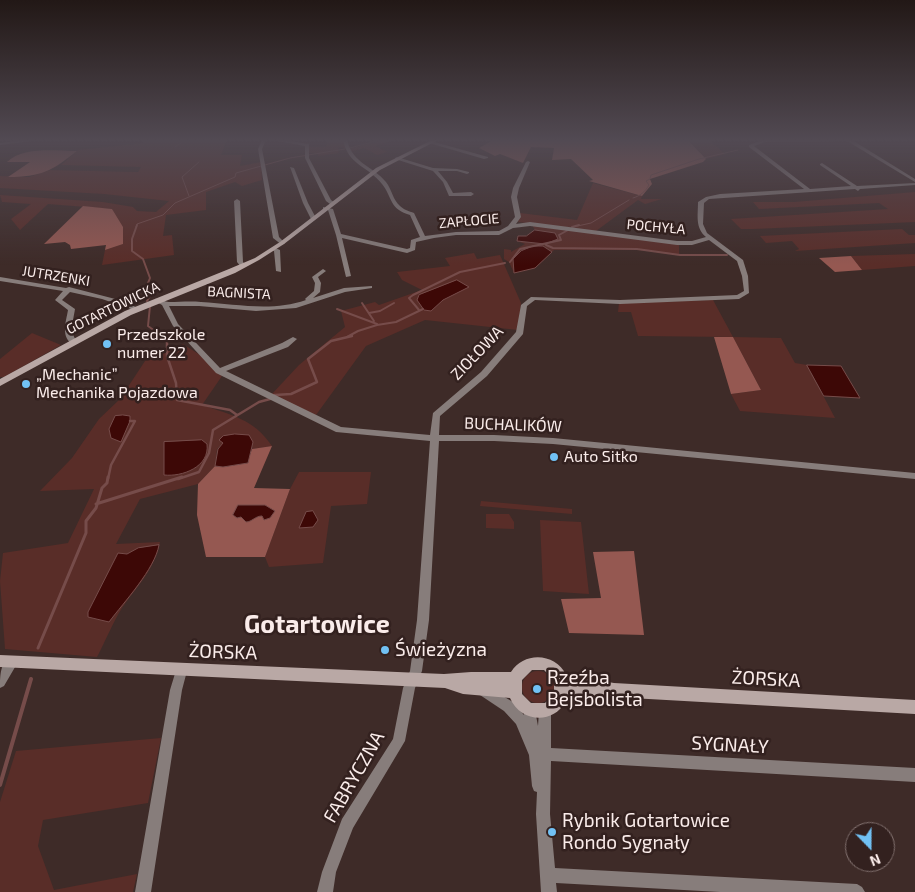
<!DOCTYPE html>
<html>
<head>
<meta charset="utf-8">
<style>
  body { margin:0 }
  #map { position:relative; width:915px; height:892px; overflow:hidden; background:#3e2b28; font-family:"Exo 2",sans-serif }
  canvas { display:block }
  .north { position:absolute; left:845px; top:822px; width:50px; height:50px; box-sizing:border-box; background:#33211f; border:1px solid #837270; border-radius:50%; rotate:158deg; font-size:14px; font-weight:700; line-height:20px; text-align:center; color:#faecea }
  .north::after { content:''; display:block; margin:auto; width:18px; height:22px; background:#71c1f4; clip-path:polygon(50% 0,100% 100%,50% 72%,0 100%) }
</style>
</head>
<body>
<div id="map">
<canvas width="915" height="892"></canvas>
<div class="north">N</div>
</div>
<script>
const c = document.querySelector('canvas').getContext('2d');
c.lineJoin = 'round';
function fillPath(path, color) { c.fillStyle = color; c.fill(path, 'evenodd'); }
function strokePath(path, color, width, dash) { c.strokeStyle = color; c.lineWidth = width; c.lineCap = dash ? 'butt' : 'round'; c.setLineDash(dash || []); c.stroke(path); }
function write(font, color, halo, rows, align = 'center') {
  c.font = font + ' "Exo 2",sans-serif'; c.lineWidth = 5; c.setLineDash([]); c.textBaseline = 'middle'; c.strokeStyle = halo; c.fillStyle = color; for (const [text, x, y, turn = 0] of rows) {
    c.save(); c.translate(x, y); c.rotate((+turn || 0) * Math.PI / 180); c.textAlign = isNaN(turn) ? turn : align; if (halo) c.strokeText(text, 0, 0); c.fillText(text, 0, 0); c.restore();
  }
}
fillPath(new Path2D(`
  M143 140H227L221 155H242L240 166 261 162 262 180 242 186 235 182 206 192V210L166 215 163 236 172 235 174 255 102 265 105 250 123 244 112 209 48 204 20 230 11 219 31 204 2 202 0 195 103 202 133 207 137 211 156 212 169 201 104 194 0 188V176L29 177 50 170 138 172 141 167 61 165 78 150 143 143Z
  M327 140H344L346 149 340 147 338 149 339 153 318 156V153H309L308 147H326Z
  M383 140H393L376 146 387 152 377 155 364 148 350 152 348 149Z
  M688 140H710L725 154 706 159Z
  M593 183 642 196 641 199H662L645 204 638 200 596 231 518 222 520 213 577 220Z
  M915 192V222L753 229H741L731 219 888 209 879 203 759 209 753 202H794Z
  M532 225 679 244V255L639 250H554L552 252 543 246 513 259 514 273 509 262 504 259V249L511 250V252L525 244 517 241 544 244 555 233 535 230Z
  M902 229 909 235H915V243L795 251 799 249 792 241 766 243 760 236Z
  M474 253 477 259 500 255 521 303 518 330 425 320 366 346 316 415 271 395 299 365 345 327 341 311 375 302 379 305 422 290 402 280 397 272 450 266 445 258Z
  M915 254V266L862 270 851 256Z
  M713 300 733 337 781 338 795 363 807 365 835 418 740 411 731 394 761 390 733 337 638 336 631 312H618L619 303Z
  M32 333 61 345 4 377H0V359Z
  M183 344 200 355 222 376 202 405C231 415 254 419 272 446L252 449 253 442 223 443 217 449 215 466 198 484 140 499 116 544 160 542C155 569 137 586 122 608 113 622 105 642 97 657L5 649 0 581 3 553 68 543 94 489 40 491 72 458 99 419 120 399 145 361Z
  M299 472H371L367 504 331 506 323 563 269 567 265 557 290 489Z
  M481 501 572 509V514L480 506Z
  M486 514H509L514 522V529L486 528Z
  M540 520 581 522 589 594 543 591Z
  M522 687a16 16 0 1 1 32 0a16 16 0 1 1-32 0Z
  M161 738 148 803 43 820 38 846 54 890 137 874 133 892H0V802L16 751Z`), '#592d28');
fillPath(new Path2D(`
  M493 140H688L706 159 703 162 650 179 652 184 642 196 589 181 593 180 571 159 552 160 554 148 531 147 523 163 500 154 495 156 479 148Z
  M77 151C52 171 41 177 8 177L30 162H7C23 146 56 151 77 151Z
  M83 206 112 209 123 227V244L105 250 106 245 71 249 70 245 65 242 44 244Z
  M851 256 862 270 835 272 819 258Z
  M714 337H733L761 390 731 394Z
  M272 446 254 488 290 489 265 557H206L197 515 198 484 215 466 223 467 247 463 252 449Z
  M634 551 644 635 569 633 561 599 601 598 593 552Z`), '#955851');
const water = new Path2D(`
  M535 230 555 233 558 239 545 244 517 241 518 236H526Z
  M533 246H543L552 252 535 268 514 273 513 259 521 251Z
  M457 280 469 287 443 300 431 311 424 310 417 300 419 295Z
  M807 365 841 366 860 398 824 396Z
  M123 415 130 416V421L121 442 111 438 109 429 115 416Z
  M235 434 249 435 253 442 248 463 223 467 215 466 218 449 223 443 219 440 223 436Z
  M202 440 207 444C210 467 182 477 164 475V442Z
  M238 505H265L275 511 270 518 264 520 262 516C255 516 252 522 246 522L241 517 237 518 233 515Z
  M313 511 318 520 313 527 299 528 306 512Z
  M159 545C155 569 124 602 109 622L88 617V612L118 553 127 554 138 548Z`);
fillPath(water, '#3d0806');
strokePath(water, '#764c4a', 1);
strokePath(new Path2D(`
  M175 147 185 140
  M350 148 380 140
  M189 196 182 177 199 162
  M633 198C640 196 645 192 649 185L646 181 650 179 651 175 699 159 738 150
  M136 227 137 224 163 215 175 203 235 177 236 173 290 158 345 149
  M573 227 591 223 629 200`), '#764c4a', 1);
strokePath(new Path2D(`
  M137 225 132 239V251L143 259 150 278 148 283 153 290 147 301
  M572 227 579 225
  M546 245 553 248 637 249 680 255H727
  M510 262 520 249 561 240 559 235 568 230
  M362 303 374 321
  M150 306 148 326 163 337
  M337 309 377 324
  M419 310 409 298 413 295 460 272 505 263
  M369 313 380 311 394 303
  M347 337 358 331 377 325 396 322 423 309`), '#764c4a', 2);
strokePath(new Path2D(`
  M162 336 167 341V356L176 383 177 400 230 410 237 415
  M275 395 291 394 317 382 308 359 331 341 352 336
  M108 479 111 465 135 421H130
  M178 479 199 472 209 453 213 430 259 402 270 399`), '#764c4a', 2.5);
strokePath(new Path2D(`
  M96 504 182 477
  M38 648 86 533V521L96 508 102 488 107 483 108 477`), '#764c4a', 3);
strokePath(new Path2D(`
  M0 785 31 679`), '#764c4a', 4);
fillPath(new Path2D(`
  M24 140H39L0 145V143Z
  M262 140H266L262 149 279 237 285 243 282 245 273 238 258 149Z
  M272 140H283L309 144V158L331 200 335 203 334 204H330L326 201 305 158V146Z
  M343 140H347C353 164 373 166 386 182 392 190 393 200 400 206 404 210 409 211 414 213L425 236 456 232 499 231 508 226 515 217 511 197 513 188 526 162 528 161 530 162 519 188 517 197 521 217 516 224 530 222 677 241H692L706 237C695 228 698 215 698 202L706 197 720 194 804 189 749 147V145L763 140H852L915 179V182L847 141 765 142 754 146 810 189 851 186 820 165V164L822 163 857 186 915 183V185L860 189 858 191 855 189 709 199 704 203 703 224 707 233 743 260 748 276 749 293 739 299 620 304 535 300 527 306 523 334 487 376 440 416 439 435H494L553 438 915 473V479L553 444 494 441H439L429 620 422 671 415 688 405 741 353 828 336 872 333 892H317L322 872 342 819 393 739 403 688 410 671 417 620 430 441 336 432 216 373 173 326 162 305 155 301V299C160 298 164 302 169 302 180 302 190 301 201 302 236 304 272 312 306 300L305 299 306 298 314 291 315 283 312 277 323 269 326 271 318 277 321 283 320 292 313 298 344 288 372 286V288L345 292 296 308 256 311 199 306H169L178 324 220 368 282 343 293 337 297 339 288 347 226 371 341 427 430 435 433 413 481 372 516 332 521 305 531 297 620 300 737 295 744 291 742 276 737 261 709 240 692 245H677L530 226 513 228 499 235H456L434 238 416 242 415 250 407 253 342 238 351 276 346 277 336 235 328 210 323 209V207L333 209 341 234 407 249 410 248 411 240 420 237 410 215C389 209 393 198 382 184 368 166 348 165 343 140Z
  M431 141 488 157V158L484 159 429 143Z
  M397 157 433 168 457 169 469 172V173L467 174 457 171H438L447 182 453 193 471 192 474 194 471 196H449L443 182 433 171 395 159V158Z
  M290 167 294 168 308 203 316 218 315 219H311L303 203Z
  M237 199 240 201 243 262 246 266 243 268 241 267 237 262 234 201Z
  M273 247 280 250 281 272 276 271 274 251 270 249Z
  M0 277 66 288 69 287 123 301 140 309 137 311 102 299 70 292 62 300 75 309C73 322 69 332 78 343L74 345C60 338 66 322 68 310L55 300 63 291 0 281Z
  M12 656 16 658 18 662 4 686 0 688C0 676 0 661 12 656Z
  M181 665 185 667 187 671 182 690 151 892H135L170 690 177 667Z
  M484 685 513 702 524 715V709L526 705 530 703 534 705 538 726 539 711 541 707 545 705 549 707 551 711V748L915 768V782L551 761 550 814 555 868 857 884 862 887 865 892H720L556 883 557 892H541L536 814 537 792 534 791 532 786 529 755 516 724 504 711 480 695 478 691 480 687Z`), '#877d7b');
fillPath(new Path2D(`
  M432 140H438L380 170 284 244 259 260 235 273 131 315 0 386V379L125 311 229 269 255 258 280 242 376 168Z
  M0 655 444 674 471 672H511C524 651 556 653 566 675L614 683 915 700V714L613 697 565 702C553 725 520 722 510 698L463 694 445 688 0 667ZM532 670H544L554 680V694L545 703H531L522 694V680Z`), '#b9a8a5');
const sky = c.createLinearGradient(0, 0, 0, 265);
sky.addColorStop(0, '#221816');
sky.addColorStop(0.53, '#524a53');
sky.addColorStop(1, '#524a5300');
c.fillStyle = sky;
c.fillRect(0, 0, 915, 265);
for (const [x, y, r, color] of [
  [107,344,5,"#71c1f4"],
  [26,384,5,"#71c1f4"],
  [554,457,5,"#71c1f4"],
  [385,650,5,"#71c1f4"],
  [537,689,5,"#71c1f4"],
  [552,832,5,"#71c1f4"]
]) { const dot = new Path2D(); dot.arc(x, y, r, 0, 2 * Math.PI); c.fillStyle = color; c.fill(dot); strokePath(dot, '#33211f', 2); }
write('14px', '#faecea', '#33211f', [
  ["ZAPŁOCIE",469,221,-5],
  ["POCHYŁA",656,227,5],
  ["JUTRZENKI",56,276,9],
  ["BAGNISTA",239,293,3],
  ["GOTARTOWICKA",113,308,-26]
]);
write('16px', '#faecea', '#33211f', [
  ["Przedszkole",117,335],
  ["numer 22",117,353],
  ["„Mechanic”",36,375],
  ["Mechanika Pojazdowa",36,393],
  ["Auto Sitko",564,457]
], 'left');
write('16px', '#faecea', '#33211f', [
  ["ZIOŁOWA",477,353,-46],
  ["BUCHALIKÓW",513,425,2]
]);
write('19px', '#faecea', '#33211f', [
  ["Świeżyzna",395,650],
  ["Rzeźba",547,678],
  ["Bejsbolista",547,700],
  ["Rybnik Gotartowice",562,821],
  ["Rondo Sygnały",562,843]
], 'left');
write('19px', '#faecea', '#33211f', [
  ["ŻORSKA",223,652,2],
  ["ŻORSKA",766,679,3],
  ["SYGNAŁY",730,745,3],
  ["FABRYCZNA",354,777,-60]
]);
write('bold 25px', '#faecea', '#33211f', [
  ["Gotartowice",317,625]
]);
</script>
</body>
</html>
